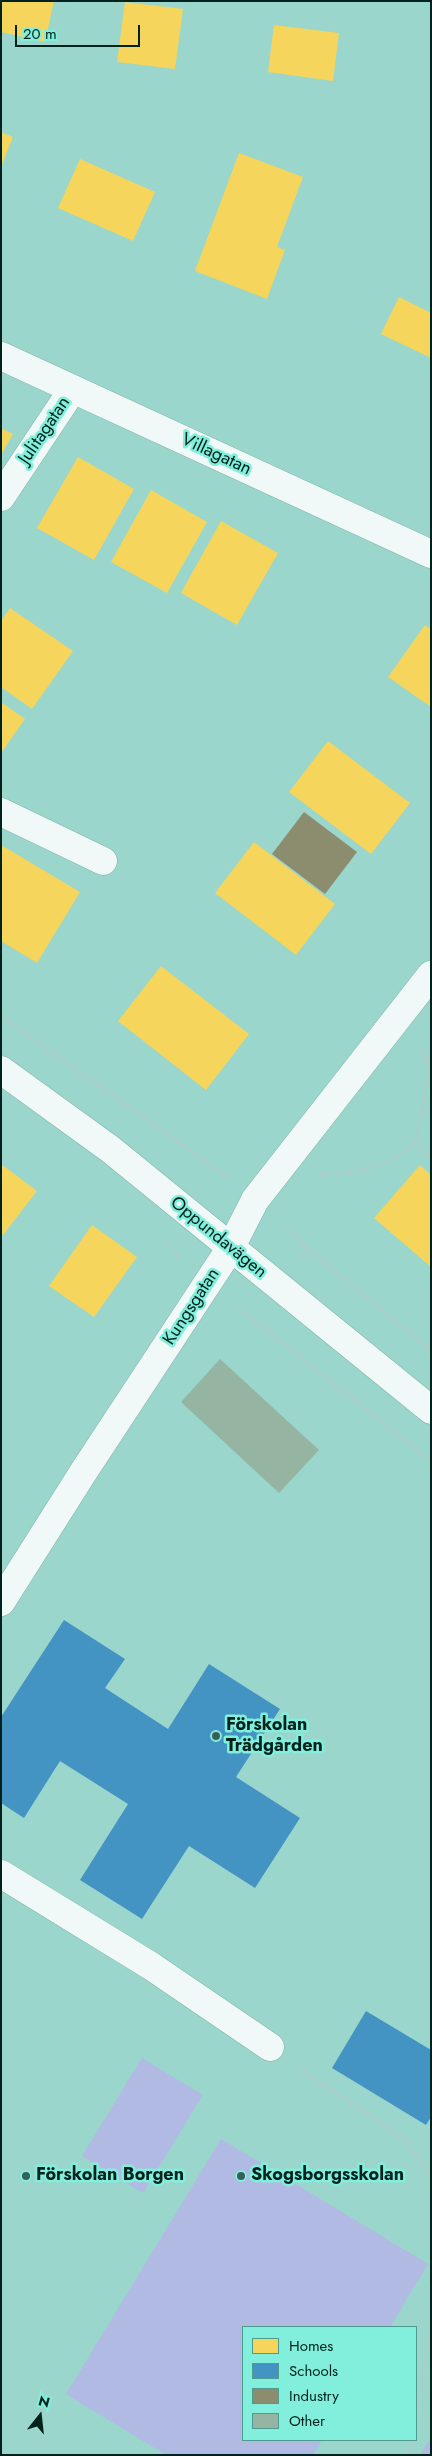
<!DOCTYPE html>
<html>
<head>
<meta charset="utf-8">
<style>
  body { margin:0 }
  #map { position:relative; width:432px; height:2456px; overflow:hidden; background:#9ad6cc; font-family:Jost,sans-serif }
  canvas { display:block }
  .frame { position:absolute; inset:0; border:2px solid #00221d; pointer-events:none }
  .legend { position:absolute; left:242px; top:2326px; width:175px; height:115px; box-sizing:border-box; background:#82eedc; border:1px solid #4e9c90; margin:0; padding:6px 9px; list-style:none; font-size:15px; color:#00221d }
  .legend li { display:flex; align-items:center; gap:10px; height:25px }
  .legend b { width:25px; border:1px solid #4e9c90 }
  .north { position:absolute; left:15px; top:2391px; width:50px; height:50px; -webkit-text-stroke:4px #82eedc; paint-order:stroke; rotate:16deg; font-size:14px; font-weight:700; line-height:20px; text-align:center; color:#00221d }
  .north::after { content:''; display:block; margin:auto; width:18px; height:22px; background:#00221d; clip-path:polygon(50% 0,100% 100%,50% 72%,0 100%) }
  .scale { position:absolute; left:15px; top:25px; width:125px; height:22px; box-sizing:border-box; border:2px solid #00221d; border-top:0; padding-left:6px; font-size:15px; line-height:18px; white-space:nowrap; color:#00221d; -webkit-text-stroke:4px #82eedc; paint-order:stroke }
</style>
</head>
<body>
<div id="map">
<canvas width="432" height="2456"></canvas>
<div class="frame"></div>
<ul class="legend">
<li><b style="height:14px;background:#f6d55c"></b>Homes</li>
<li><b style="height:14px;background:#4393c3"></b>Schools</li>
<li><b style="height:14px;background:#8c8c6e"></b>Industry</li>
<li><b style="height:14px;background:#95b4a1"></b>Other</li>
</ul>
<div class="north">N</div>
<div class="scale">20 m</div>
</div>
<script>
const c = document.querySelector('canvas').getContext('2d');
c.lineJoin = 'round';
function fillPath(path, color) { c.fillStyle = color; c.fill(path, 'evenodd'); }
function strokePath(path, color, width, dash) { c.strokeStyle = color; c.lineWidth = width; c.lineCap = dash ? 'butt' : 'round'; c.setLineDash(dash || []); c.stroke(path); }
function write(font, color, halo, rows, align = 'center') {
  c.font = font + ' Jost,sans-serif'; c.lineWidth = 5; c.setLineDash([]); c.textBaseline = 'middle'; c.strokeStyle = halo; c.fillStyle = color; for (const [text, x, y, turn = 0] of rows) {
    c.save(); c.translate(x, y); c.rotate((+turn || 0) * Math.PI / 180); c.textAlign = isNaN(turn) ? turn : align; if (halo) c.strokeText(text, 0, 0); c.fillText(text, 0, 0); c.restore();
  }
}
fillPath(new Path2D(`
  M142 2058 203 2095 143 2193 82 2156Z
  M221 2139 428 2264 390 2327H243V2440H322L313 2455H166L66 2394Z
  M431 2437V2455H420Z`), '#b1bae3');
fillPath(new Path2D(`
  M1 1H54L45 42 1 32Z
  M125 2 183 9 175 69 117 62Z
  M274 25 339 33 333 81 268 72Z
  M1 132 13 137 1 167Z
  M239 153 303 177 277 247 285 250 267 299 195 271Z
  M80 159 155 192 133 241 58 208Z
  M399 297 431 313V358L381 334Z
  M1 428 13 434 1 455Z
  M78 457 134 489 94 560 37 528Z
  M151 490 207 522 167 593 111 562Z
  M221 521 278 553 237 625 181 593Z
  M10 608 73 651 32 709 1 687V621Z
  M425 625 431 629V707L388 677Z
  M1 702 25 719 1 753Z
  M328 741 410 803 371 854 289 792Z
  M254 842 335 904 296 955 215 893Z
  M1 845 80 892 37 963 1 941Z
  M161 966 249 1034 206 1090 118 1021Z
  M1 1164 37 1191 3 1235 1 1233Z
  M420 1165 431 1175V1267L374 1218Z
  M92 1225 137 1257 94 1317 49 1286Z`), '#f6d55c');
fillPath(new Path2D(`
  M64 1620 125 1659 105 1688 168 1729 209 1664 280 1709 236 1777 300 1818 255 1888 189 1846 142 1919 80 1880 128 1804 60 1761 24 1818 1 1803V1717Z
  M366 2011 431 2050V2117L426 2125 332 2068Z`), '#4393c3');
fillPath(new Path2D(`
  M304 812 357 852 325 894 272 854Z`), '#8c8c6e');
fillPath(new Path2D(`
  M220 1359 319 1450 279 1493 181 1402Z`), '#95b4a1');
const minor = new Path2D(`
  M1 356 431 554
  M1 497 73 389
  M1 812 103 861
  M1 1602 84 1471 230 1249 255 1200 431 975
  M1 1874 151 1966 270 2047`);
const major = new Path2D(`
  M1 1070 110 1149 431 1410`);
strokePath(minor, '#83b4ac', 29);
strokePath(major, '#83b4ac', 29);
strokePath(new Path2D(`
  M1 1016 227 1177
  M420 1048 430 1067 415 1144 431 1158
  M320 1176C332 1172 343 1173 355 1171 377 1168 398 1159 415 1144
  M283 1224 308 1249 431 1351
  M168 1245 181 1259
  M300 1258 308 1249
  M235 1305 431 1461
  M299 2068 407 2141 431 2178
  M416 2417 431 2326
  M409 2455 412 2440`), '#b6c8c5', 3, [2.5, 2.5]);
strokePath(minor, '#f0f9f7', 28);
strokePath(major, '#f0f9f7', 28);
for (const [x, y, r, color] of [
  [216,1736,5,"#36615a"],
  [26,2176,5,"#36615a"],
  [241,2176,5,"#36615a"]
]) { const dot = new Path2D(); dot.arc(x, y, r, 0, 2 * Math.PI); c.fillStyle = color; c.fill(dot); strokePath(dot, '#82eedc', 2); }
write('18px', '#00221d', '#82eedc', [
  ["Julitagatan",45,431,-56],
  ["Villagatan",216,455,25],
  ["Oppundavägen",218,1238,39],
  ["Kungsgatan",192,1307,-57]
]);
write('bold 18px', '#00221d', '#82eedc', [
  ["Förskolan",226,1726],
  ["Trädgården",226,1747],
  ["Förskolan Borgen",36,2176],
  ["Skogsborgsskolan",251,2176]
], 'left');
</script>
</body>
</html>
